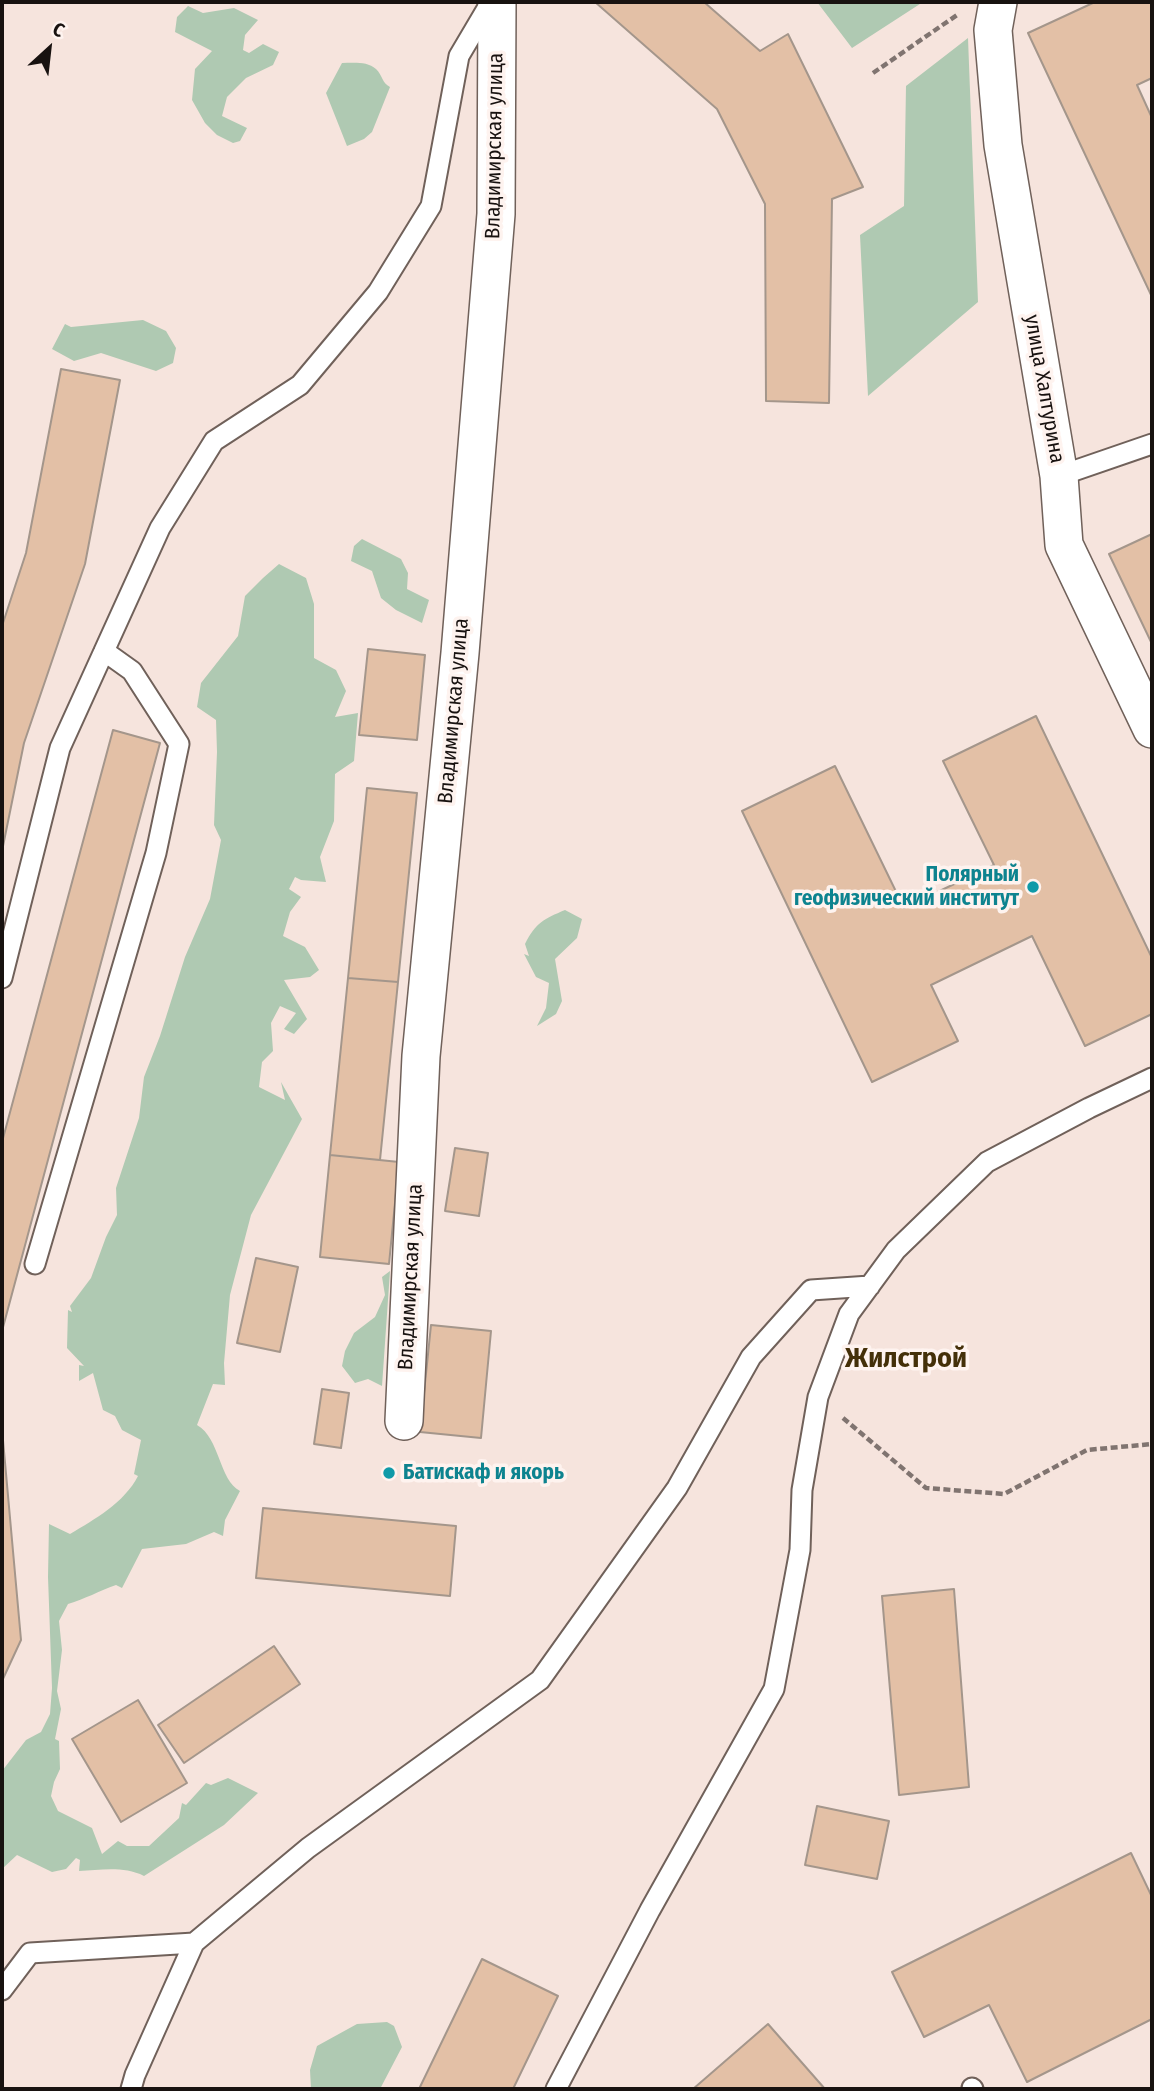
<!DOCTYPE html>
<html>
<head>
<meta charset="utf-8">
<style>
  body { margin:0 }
  #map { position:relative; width:1154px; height:2091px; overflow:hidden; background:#f6e4dd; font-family:"Fira Sans Condensed",sans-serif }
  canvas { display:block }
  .frame { position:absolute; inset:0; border:4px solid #181210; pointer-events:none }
  .north { position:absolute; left:14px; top:14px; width:70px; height:70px; -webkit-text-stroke:5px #fef3ef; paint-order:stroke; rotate:27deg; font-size:19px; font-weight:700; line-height:28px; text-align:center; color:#181210 }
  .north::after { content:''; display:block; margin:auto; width:24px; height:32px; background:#181210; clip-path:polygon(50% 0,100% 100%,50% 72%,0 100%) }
</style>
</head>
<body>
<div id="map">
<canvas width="1154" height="2091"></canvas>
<div class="frame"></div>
<div class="north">С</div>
</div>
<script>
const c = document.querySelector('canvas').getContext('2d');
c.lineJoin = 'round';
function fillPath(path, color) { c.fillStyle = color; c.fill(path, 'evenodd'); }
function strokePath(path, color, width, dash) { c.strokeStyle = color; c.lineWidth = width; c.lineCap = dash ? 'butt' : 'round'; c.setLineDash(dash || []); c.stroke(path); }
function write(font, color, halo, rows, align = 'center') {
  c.font = font + ' "Fira Sans Condensed",sans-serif'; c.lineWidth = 7; c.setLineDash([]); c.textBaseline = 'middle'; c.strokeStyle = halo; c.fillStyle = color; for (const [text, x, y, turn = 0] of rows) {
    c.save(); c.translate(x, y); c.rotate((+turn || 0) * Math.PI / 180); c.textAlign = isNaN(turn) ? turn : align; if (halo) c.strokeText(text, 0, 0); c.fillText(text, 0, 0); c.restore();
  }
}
fillPath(new Path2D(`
  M817 2H923L852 48Z
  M188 6 203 13 234 8 258 20 245 35 243 50 249 53 263 44 279 52 273 65 246 78 227 97 222 116 247 128 240 141 233 143 217 135 205 123 192 100 195 69 212 51 175 32 177 17Z
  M968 38 978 302 868 396 860 235 904 206 906 86Z
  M342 63C353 63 367 61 376 69 383 76 382 83 390 87L372 132 364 139 347 146 326 93Z
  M143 320 166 331 176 348 173 363 156 371 101 353 74 361 52 349 65 324 71 327Z
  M362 539 401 559 408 573 407 589 429 600 422 623 396 610 381 598 372 571 351 561 354 546Z
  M279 564 306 578 314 604V658L336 670 346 691 335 717 358 713 354 761 335 774 334 821 320 857 326 882 301 880 295 877 289 889 301 897 290 912 283 936 305 947 319 970 310 977 284 980 307 1019 294 1034 284 1029 296 1013 280 1006 271 1023 273 1051 262 1062 259 1087 285 1100 281 1082 302 1119 251 1215 230 1295 224 1363 225 1385 213 1384 197 1425C220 1438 219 1480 240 1491L225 1520 223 1536 214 1532 186 1544 142 1549 122 1588 116 1585C99 1591 85 1599 68 1604L59 1621 62 1650 57 1691 61 1709 55 1739 59 1741 60 1769 54 1782 51 1796 58 1811 92 1828 102 1854 118 1841 127 1846H149L179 1818 182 1803 186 1805 206 1783 211 1785 228 1778 258 1793 224 1825 144 1876C124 1866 101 1870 79 1871L80 1860 76 1858 66 1869 52 1872 17 1855 2 1869V1771L26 1740 41 1732 50 1714 52 1688 48 1577 49 1524 70 1534C95 1519 124 1503 138 1476L134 1474 141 1440 122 1430 115 1416 103 1410 93 1373 79 1381V1365L84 1366 67 1348 68 1310 72 1312 70 1306 91 1278 106 1237 117 1215 116 1188 139 1118 144 1077 160 1036 185 957 210 899 221 840 214 825 217 752 216 720 197 707 201 683 238 636 245 596 263 578Z
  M565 910 582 919 577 938 555 959 562 1001 556 1014 537 1026 546 1008 549 983 536 977 524 954 529 956 525 944C536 922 544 919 565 910Z
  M390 1271 382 1386 368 1379 355 1383 342 1366 345 1351 354 1333 375 1317 385 1295 382 1277Z
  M387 2022 394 2026 402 2047 380 2089H311L310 2070 317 2046 357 2024Z`), '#afc9b2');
const building = new Path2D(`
  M595 2H704L760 51 788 34 863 187 832 199 829 403 766 401 765 204 717 109Z
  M1095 2H1152V78L1137 85 1152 118V297L1028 33Z
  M61 369 120 380 85 564 24 743 2 851V626L26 553Z
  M1152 534V644L1109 554Z
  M368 649 425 655 417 740 359 735Z
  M1036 716 1152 958V1014L1085 1046 1032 936 931 985 958 1041 872 1082 742 811 835 766 904 908 994 865 943 761Z
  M113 730 160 743 2 1331V1142Z
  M367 788 417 793 398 982 348 978Z
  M348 978 398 982 380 1160 330 1155Z
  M455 1148 488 1153 479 1216 445 1211Z
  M330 1155 399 1162 389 1264 320 1257Z
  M256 1258 298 1267 280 1352 237 1343Z
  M431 1325 491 1331 481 1438 420 1432Z
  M322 1389 349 1393 341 1448 314 1444Z
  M2 1429 21 1640 2 1681Z
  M263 1508 456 1526 450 1596 256 1578Z
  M954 1589 969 1787 899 1795 882 1596Z
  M274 1646 300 1684 184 1763 158 1725Z
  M138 1700 187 1783 121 1822 72 1739Z
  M817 1806 889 1821 877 1879 805 1865Z
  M1131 1853 1152 1897V2019L1027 2082 989 2005 924 2037 892 1972Z
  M482 1959 558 1996 513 2089H419Z
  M768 2024 825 2089H693Z`);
fillPath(building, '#e3c0a6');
strokePath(building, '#a4968b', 2);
const service = new Path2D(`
  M1059 476 1152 444
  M2 978 60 748 160 528 214 441 300 385 378 292 431 206 459 56 491 2
  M35 1264 156 853 179 744 132 671 104 651
  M2 1990 30 1953 194 1943
  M972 2088 973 2089
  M131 2089 135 2075 194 1943 308 1848 540 1680 677 1488 751 1357 811 1290 870 1286
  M556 2089 650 1910 774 1689 800 1550 802 1490 818 1397 849 1314 896 1250 987 1162 1089 1108 1152 1078`);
const minor = new Path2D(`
  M998 2 993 30 1003 145 1059 476 1064 545 1152 729
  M404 1421 421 1056 460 653 496 214 497 2`);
strokePath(service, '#70615a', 23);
strokePath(minor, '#70615a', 40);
strokePath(new Path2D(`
  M873 73 957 15
  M843 1418 926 1488 1004 1494 1087 1450 1152 1444`), '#807470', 4.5, [7, 3.5]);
strokePath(service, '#fff', 19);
strokePath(minor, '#fff', 37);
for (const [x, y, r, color] of [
  [1033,887,7,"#0f9aa8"],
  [389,1473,7,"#0f9aa8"]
]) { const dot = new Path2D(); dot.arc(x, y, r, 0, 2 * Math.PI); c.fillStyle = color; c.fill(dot); strokePath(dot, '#fef3ef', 2.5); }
write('21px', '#181210', '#fef3ef', [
  ["Владимирская улица",495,146,-89],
  ["улица Халтурина",1044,389,80],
  ["Владимирская улица",454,711,-85],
  ["Владимирская улица",411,1277,-87]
]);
write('bold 21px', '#0d838f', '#fef3ef', [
  ["Полярный",1019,875],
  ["геофизический институт",1019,899],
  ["Батискаф и якорь",403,1473,"left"]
], 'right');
write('bold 28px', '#443009', '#fef3ef', [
  ["Жилстрой",906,1359]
]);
</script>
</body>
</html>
